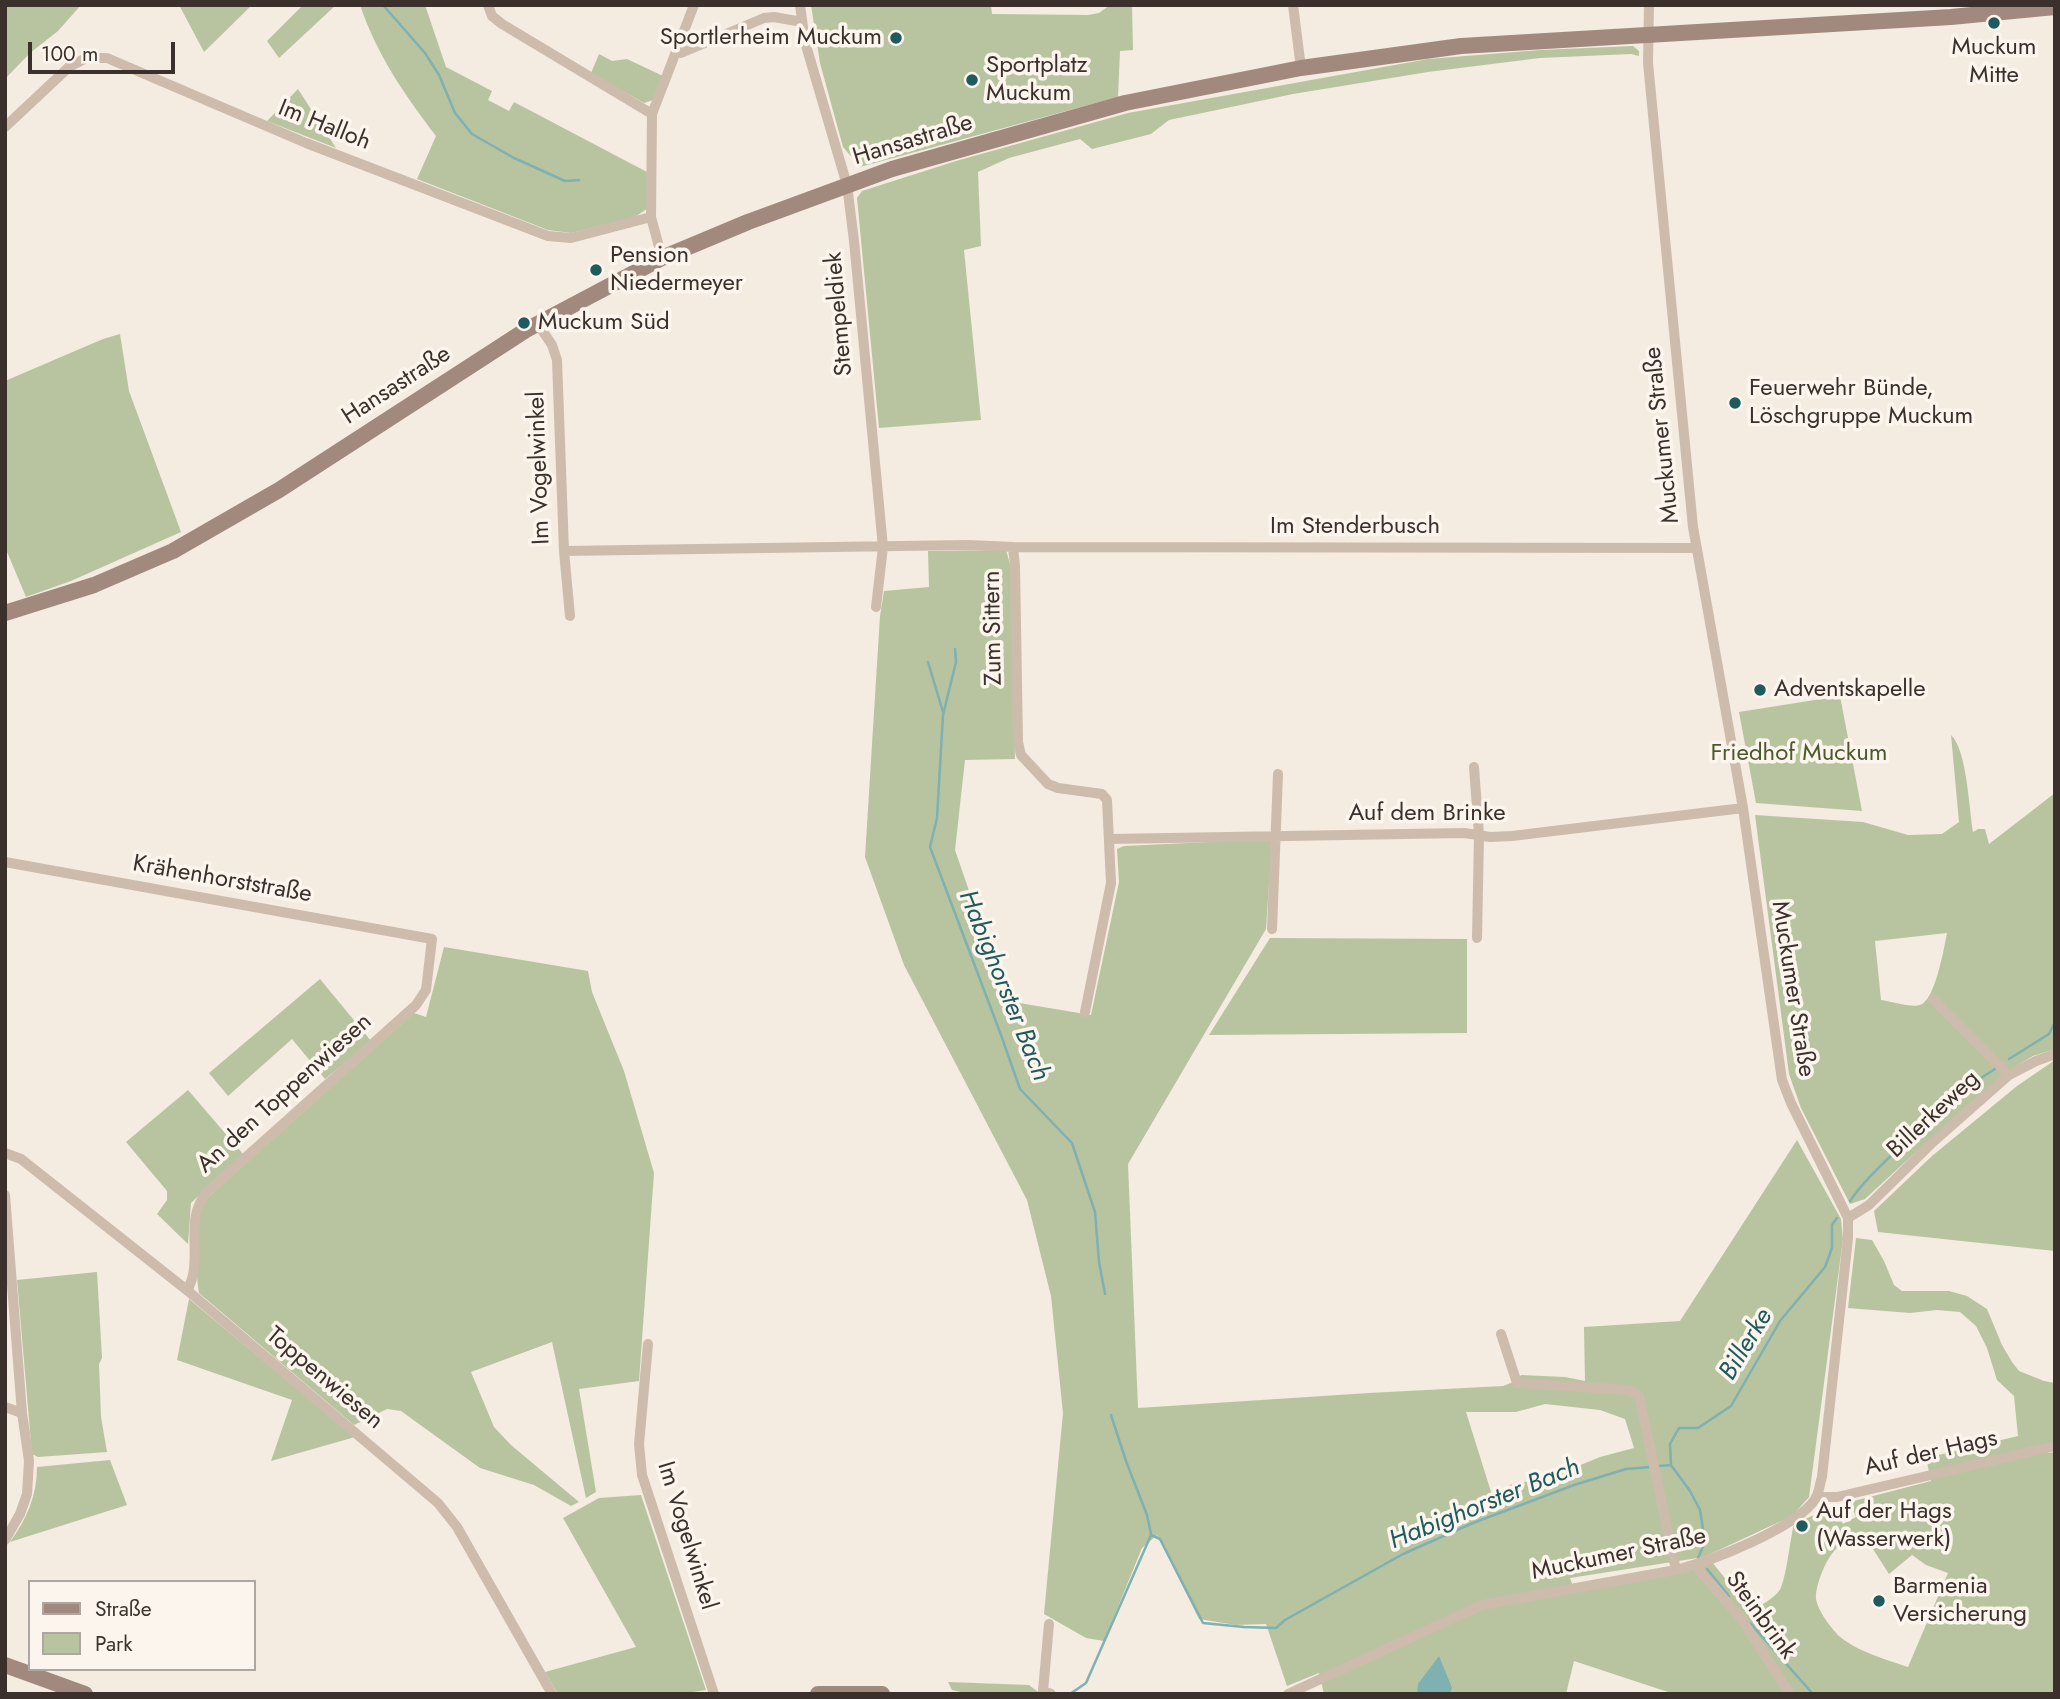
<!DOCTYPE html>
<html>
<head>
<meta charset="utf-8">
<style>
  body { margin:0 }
  #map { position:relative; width:2060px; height:1699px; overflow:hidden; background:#f4ebe1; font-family:Jost,sans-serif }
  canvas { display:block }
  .frame { position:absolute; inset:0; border:7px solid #3b302b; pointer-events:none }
  .legend { position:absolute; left:28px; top:1580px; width:228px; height:91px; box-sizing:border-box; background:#fbf5ee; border:2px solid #aea6a0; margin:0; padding:9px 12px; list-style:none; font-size:21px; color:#3b302b }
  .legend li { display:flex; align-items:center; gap:14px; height:35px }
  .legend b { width:35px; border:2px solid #aea6a0 }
  .scale { position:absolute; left:28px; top:42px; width:147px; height:32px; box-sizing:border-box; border:4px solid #3b302b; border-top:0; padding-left:9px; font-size:21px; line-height:24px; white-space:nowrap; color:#3b302b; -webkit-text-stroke:5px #fbf5ee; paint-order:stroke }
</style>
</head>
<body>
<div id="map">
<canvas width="2060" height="1699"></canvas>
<div class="frame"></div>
<ul class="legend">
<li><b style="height:9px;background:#a18a7d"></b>Straße</li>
<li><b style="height:19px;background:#b8c4a0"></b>Park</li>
</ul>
<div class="scale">100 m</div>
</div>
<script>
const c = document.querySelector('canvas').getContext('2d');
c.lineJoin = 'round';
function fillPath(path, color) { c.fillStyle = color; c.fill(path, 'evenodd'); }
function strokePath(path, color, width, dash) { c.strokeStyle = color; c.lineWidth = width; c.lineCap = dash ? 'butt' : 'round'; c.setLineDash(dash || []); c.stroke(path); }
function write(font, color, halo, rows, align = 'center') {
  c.font = font + ' Jost,sans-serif'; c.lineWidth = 7; c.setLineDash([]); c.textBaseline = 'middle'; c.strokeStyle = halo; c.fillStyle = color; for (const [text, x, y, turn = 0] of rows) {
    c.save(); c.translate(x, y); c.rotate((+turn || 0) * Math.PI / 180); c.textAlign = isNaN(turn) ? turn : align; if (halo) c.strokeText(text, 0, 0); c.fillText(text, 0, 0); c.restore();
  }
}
fillPath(new Path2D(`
  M5 5H81L58 31 30 53 5 79Z
  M179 5H252L204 52Z
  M303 5H336L279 58 267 41Z
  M360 5H425L446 67 492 91 488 100 509 111 514 102 647 172 648 208 635 217 571 233 548 230 417 179 436 136C404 94 377 55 360 5Z
  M811 5H991L992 14 1088 15 1099 13 1110 5H1132L1133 50 1120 51 1118 97 860 167 843 147 820 63Z
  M1633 46 1639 51V56L1631 54 1540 58 1428 72 1293 94 1169 120 1151 134 1092 149 1080 139 1009 158 978 172 981 246 964 250 981 420 879 428 857 198 862 191 956 161 1128 113 1428 59 1540 50Z
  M599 54 612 61 627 59 663 76 653 100 644 103 591 73Z
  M298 89 336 148 267 121Z
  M120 334 129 391 181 532 71 581 26 597 5 547V381L103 339Z
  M1006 550 1011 568 1015 759 965 760 955 850 1007 1001 1091 1015 1119 882 1117 849 1124 846 1272 839 1266 929 1128 1164 1138 1408 1369 1393 1503 1386 1516 1381 1521 1375 1565 1377 1585 1381 1584 1327 1680 1321 1797 1140 1841 1219 1843 1239 1809 1497 1792 1516 1704 1557 1570 1578 1575 1592 1712 1562 1752 1612C1760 1605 1772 1600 1779 1591 1786 1582 1790 1539 1794 1524L1823 1511 1835 1508 1843 1524 1856 1517 1850 1502 1931 1481 1926 1458 2018 1436 2014 1396 1997 1380 1987 1348 1976 1326 1960 1312 1937 1310 1910 1313 1848 1308 1856 1238 1872 1240 1884 1261 1894 1285 1902 1291H1949L1967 1296 1987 1309 2002 1345 2012 1362 2019 1371 2044 1381 2055 1383V1442L2047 1453 2055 1452V1694H1674L1574 1661 1566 1694H1324L1319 1673 1287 1686 1266 1624 1236 1625 1199 1619 1157 1535 1142 1548 1104 1641 1086 1638 1044 1614 1063 1413 1051 1296 1027 1200 904 965 865 857 880 616 884 591 929 587 928 551ZM1545 1404 1600 1410 1625 1419 1634 1448 1600 1457 1549 1478 1512 1484 1492 1495 1466 1412H1516ZM1862 1532 1889 1574 1912 1555 1926 1565 1948 1573 1908 1667C1887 1660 1856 1651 1839 1636 1831 1628 1818 1611 1816 1599 1815 1586 1826 1559 1835 1550 1842 1542 1853 1537 1862 1532Z
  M1840 696 1862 811 1756 803 1739 712Z
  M1951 735C1967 750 1969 809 1973 832L1978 829H1985L1989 844 2055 793V1049L2033 1056 2013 1068 1928 1141 1865 1199 1850 1204 1801 1108 1789 1074 1755 815 1863 822 1908 835 1942 834 1959 822ZM1947 933C1944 948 1935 1001 1920 1005 1912 1008 1890 1001 1881 1000L1875 941Z
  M1270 938 1467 939V1033L1209 1035Z
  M444 947 588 971 592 992 624 1071 654 1173 639 1381 579 1389 596 1492 586 1498 552 1342 471 1372 494 1427 511 1445 579 1502 571 1506 534 1485 480 1468 401 1411 387 1409 354 1425 199 1293C196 1274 194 1226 201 1209 203 1202 210 1196 215 1191L414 1013 426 1017Z
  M320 979 371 1041 325 1079 292 1039 228 1096 209 1073Z
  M2055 1060V1251L1878 1232 1874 1211 1932 1156 2017 1086Z
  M188 1090 243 1154 191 1203 188 1244 157 1214 167 1200V1191L126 1142Z
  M97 1272 102 1358 99 1364 101 1417 107 1452 38 1457 32 1454 17 1280Z
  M189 1299 355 1437 271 1461 292 1400 177 1360Z
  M110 1460 127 1505 10 1542C27 1519 37 1495 37 1467Z
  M641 1495 706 1690 680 1694H558L545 1672 636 1647 563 1518 599 1498Z
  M948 1682 1029 1685 1041 1694H970L952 1690Z`), '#b8c4a0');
fillPath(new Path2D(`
  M1439 1656 1452 1688 1450 1694H1417L1418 1684Z`), '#7fb0b2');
strokePath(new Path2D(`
  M383 5 425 53 439 75 455 113 472 134 514 158 565 181 579 180
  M955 649 956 662 943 715 937 818 930 847 1001 1035 1020 1089 1072 1143 1095 1212 1099 1262 1105 1294
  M928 662 943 712
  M2009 1059 2049 1034 2055 1022
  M1850 1201C1866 1178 1886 1161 1906 1141 1933 1115 1962 1089 1995 1069
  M1111 1415 1126 1461 1147 1515 1151 1534
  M1671 1465 1670 1444 1679 1428H1698L1731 1406 1780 1321 1825 1267 1832 1248V1225L1837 1218
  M1658 1466 1671 1465 1690 1491 1700 1510 1705 1542 1698 1558
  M1707 1569 1729 1596
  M1750 1623 1813 1694
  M1070 1694 1086 1683 1151 1535 1160 1539 1203 1623 1244 1627 1276 1628 1285 1620 1403 1554 1473 1523 1574 1485 1626 1469 1651 1467`), '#7fb0b2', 2.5);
strokePath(new Path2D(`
  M488 5 492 16 502 24 652 114
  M800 5 805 42 847 185 854 241 883 547 876 607
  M1293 5 1301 68
  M676 51 681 53 764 18 774 17 802 22
  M5 127 69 67 86 58H107L306 143 548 236 571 238 651 217
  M662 258 651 217 652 114 694 5
  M538 324 552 345 557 360 564 551 570 616
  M1013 547 1696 548
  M564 551 968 545 1013 547 1015 566 1018 742 1021 755 1048 784 1058 788 1102 794 1107 800 1111 883 1085 1012
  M1474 767 1479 835 1477 938
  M1110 839 1464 833 1490 837 1512 836 1743 808
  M5 862 432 939 426 990 416 1005 207 1192C186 1217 199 1246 193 1275 192 1280 189 1286 188 1291
  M1272 929 1278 774
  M1933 999 2009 1075
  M5 1153 21 1159 188 1291 438 1503 457 1527 552 1694
  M5 1195 22 1413 29 1461 27 1494 20 1514 5 1540
  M1848 1218 1869 1205 1933 1142 2009 1075 2036 1061 2055 1054
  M1501 1334 1517 1383 1629 1390 1639 1396 1676 1570
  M648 1344 639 1444 642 1475 714 1694
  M5 1407 22 1413
  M1816 1497H1837L2055 1446
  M1695 1565 1742 1620 1790 1694
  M1049 1624 1043 1691 1051 1694
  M1288 1694 1482 1605 1676 1570C1711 1561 1797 1528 1816 1498 1819 1492 1820 1483 1822 1477L1848 1238V1218L1791 1103 1782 1080 1743 808 1693 527 1648 63 1649 5`), '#cdbbac', 10);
strokePath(new Path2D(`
  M5 613 94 585 173 551 279 490 526 330 662 258 748 222 892 169 1125 103 1301 68 1461 46 1951 17 2055 7
  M5 1665 85 1694
  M818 1694H882`), '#a18a7d', 16);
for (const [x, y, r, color] of [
  [1994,23,7,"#1f5a5e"],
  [896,38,7,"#1f5a5e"],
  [972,80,7,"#1f5a5e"],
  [596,270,7,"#1f5a5e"],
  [524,323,7,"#1f5a5e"],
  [1735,403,7,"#1f5a5e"],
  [1760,690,7,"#1f5a5e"],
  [1802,1526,7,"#1f5a5e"],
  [1879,1601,7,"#1f5a5e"]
]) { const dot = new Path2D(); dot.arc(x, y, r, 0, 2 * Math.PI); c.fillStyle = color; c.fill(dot); strokePath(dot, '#fbf5ee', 2.5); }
write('24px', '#3b302b', '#fbf5ee', [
  ["Sportlerheim Muckum",882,38,"right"],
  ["Muckum",1994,48,"center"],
  ["Mitte",1994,76,"center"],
  ["Sportplatz",986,66],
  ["Muckum",986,94],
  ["Pension",610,256],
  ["Niedermeyer",610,284],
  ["Muckum Süd",538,323],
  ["Feuerwehr Bünde,",1749,389],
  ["Löschgruppe Muckum",1749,417],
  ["Adventskapelle",1774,690],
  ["Auf der Hags",1816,1512],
  ["(Wasserwerk)",1816,1540],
  ["Barmenia",1893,1587],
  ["Versicherung",1893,1615]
], 'left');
write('24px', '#3b302b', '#fbf5ee', [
  ["Im Halloh",324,126,22],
  ["Hansastraße",913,141,-17],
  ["Stempeldiek",840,314,-95],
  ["Hansastraße",397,386,-33],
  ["Muckumer Straße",1663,435,-96],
  ["Im Vogelwinkel",540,468,-92],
  ["Im Stenderbusch",1355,527],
  ["Zum Sittern",994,628,-91],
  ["Auf dem Brinke",1427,814],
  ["Krähenhorststraße",222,880,10],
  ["Muckumer Straße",1792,989,81],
  ["An den Toppenwiesen",285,1094,-42],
  ["Billerkeweg",1934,1115,-43],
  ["Toppenwiesen",324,1379,40],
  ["Auf der Hags",1931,1454,-13],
  ["Im Vogelwinkel",686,1536,73],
  ["Muckumer Straße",1619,1555,-12],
  ["Steinbrink",1760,1616,54]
]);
write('24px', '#4a5a2e', '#fbf5ee', [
  ["Friedhof Muckum",1799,754]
]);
write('italic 26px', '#1f5a5e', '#fbf5ee', [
  ["Habighorster Bach",1003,986,68],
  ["Billerke",1747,1345,-59],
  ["Habighorster Bach",1485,1505,-22]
]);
</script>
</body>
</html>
